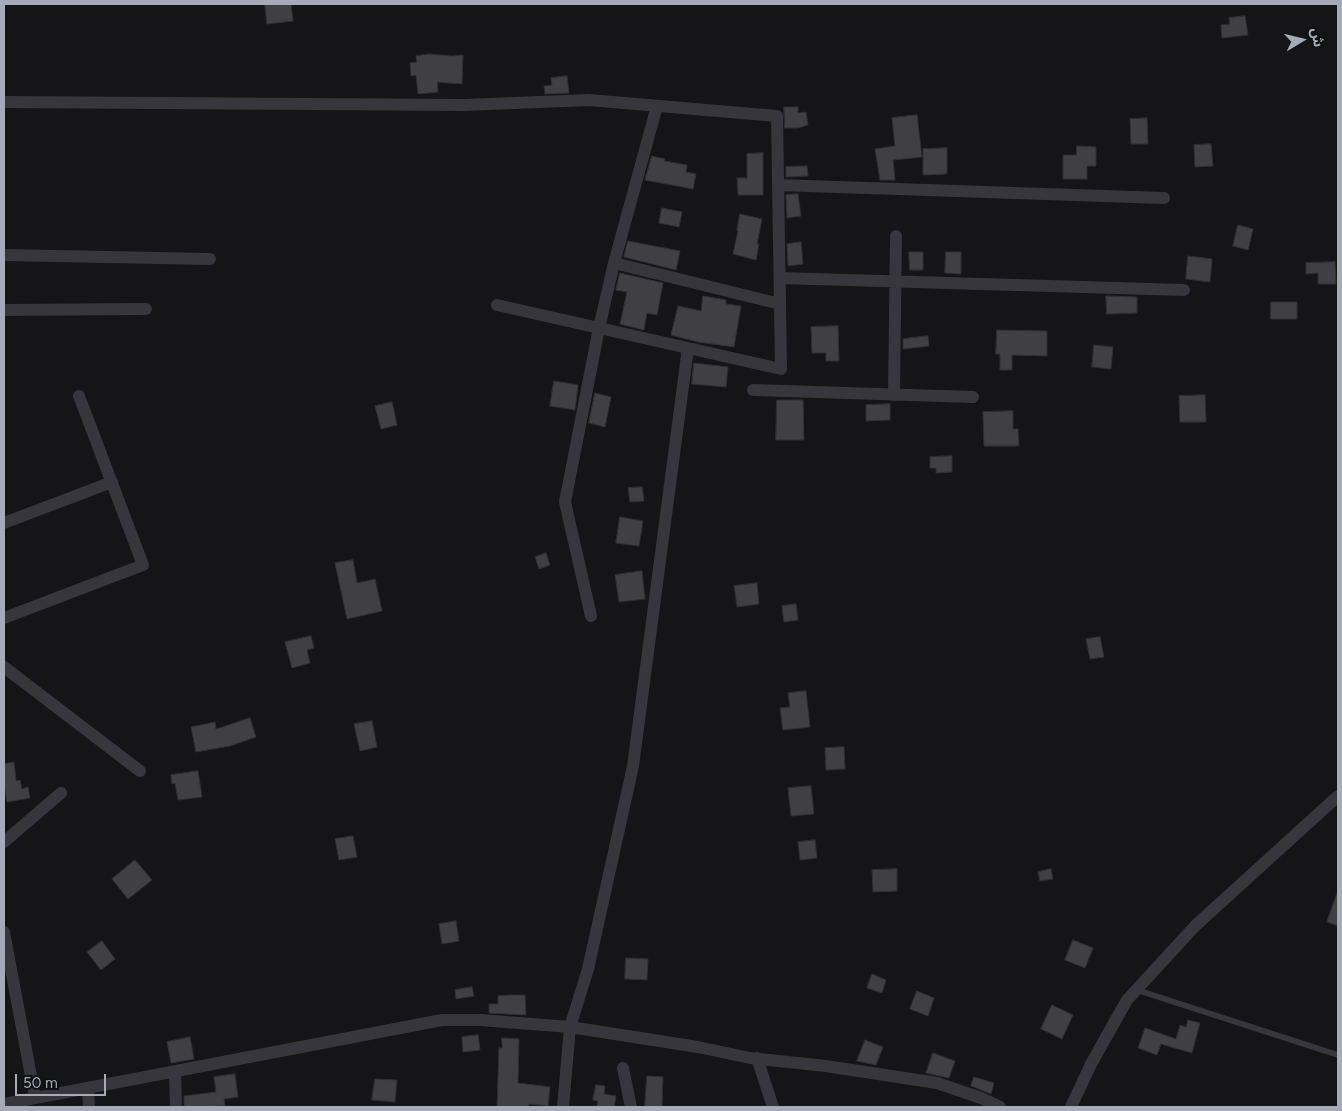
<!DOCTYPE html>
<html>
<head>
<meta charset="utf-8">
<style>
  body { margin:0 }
  #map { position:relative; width:1342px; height:1111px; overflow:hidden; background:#151517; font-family:Figtree,"Noto Sans Arabic",sans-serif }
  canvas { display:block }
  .frame { position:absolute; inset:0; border:5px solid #a7aab8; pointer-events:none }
  .north { position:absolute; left:1277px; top:15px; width:50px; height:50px; -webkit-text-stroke:4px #111012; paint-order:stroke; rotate:81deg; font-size:14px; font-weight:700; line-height:20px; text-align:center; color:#a7aab8 }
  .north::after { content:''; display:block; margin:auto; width:18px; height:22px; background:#a7aab8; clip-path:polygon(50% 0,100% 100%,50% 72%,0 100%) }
  .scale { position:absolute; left:15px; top:1074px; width:91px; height:22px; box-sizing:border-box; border:2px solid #a7aab8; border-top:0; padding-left:6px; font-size:15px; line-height:18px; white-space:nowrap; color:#a7aab8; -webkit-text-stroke:4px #111012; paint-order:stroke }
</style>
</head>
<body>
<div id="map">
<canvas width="1342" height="1111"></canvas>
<div class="frame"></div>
<div class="north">ش</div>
<div class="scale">50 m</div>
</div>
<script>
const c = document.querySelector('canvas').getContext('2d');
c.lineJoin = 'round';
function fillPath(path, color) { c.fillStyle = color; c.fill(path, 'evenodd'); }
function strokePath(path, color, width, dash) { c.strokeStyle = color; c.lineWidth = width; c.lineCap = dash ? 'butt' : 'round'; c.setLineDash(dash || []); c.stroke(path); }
const building = new Path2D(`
  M265 4H291L293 21 267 24Z
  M1245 16 1248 35 1222 38 1221 25 1230 24 1229 18Z
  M429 54 453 56 463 55 462 84 437 82 438 92 418 94 416 75 411 76 410 63 417 62 416 56Z
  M567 76 569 93 545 94 544 86 552 85 551 78Z
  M784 107H798V113L806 112 808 125 798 128H785Z
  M917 115 922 157 893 160 895 180H880L875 149 895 146 892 118Z
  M1147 118 1148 144H1131L1130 119Z
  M1211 144 1213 166 1195 167 1194 145Z
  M1077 146 1096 147V166H1087V179H1063V155H1076Z
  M947 148V174L923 175V149Z
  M763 153V195H738L737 178H747V154Z
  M652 156 665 159 664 161 687 165 686 172 696 174 693 189 645 180Z
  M804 166H807L808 176 786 177V167Z
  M798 194 801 216 787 218 786 195Z
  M662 208 682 212 679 227 659 223Z
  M740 214 762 219 757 244H759L756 260 733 254 738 231 737 230Z
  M1238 225 1253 229 1248 250 1233 246Z
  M628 241 680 251 676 270 624 257Z
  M801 242 803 264 788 266 787 244Z
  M909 252H923V270H910Z
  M946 252H961V274L945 273Z
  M1188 256 1212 259 1210 282 1186 279Z
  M1335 262 1336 284H1318V273L1306 274V263Z
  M620 273 663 283 657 315 647 313 644 330 620 324 627 292 616 290Z
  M703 296 726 300V304L741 306 734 347 698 342 671 335 678 306 701 311Z
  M1106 296 1137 297V313L1107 314Z
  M1271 302H1297V319H1271Z
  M838 326 839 361H826V353H812L811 327Z
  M997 330 1047 331V356L1012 355V370H1000V354H996Z
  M928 336 929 346 903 349V339Z
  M1094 345 1113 347 1111 369 1092 367Z
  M694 363 728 367 726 387 692 384Z
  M554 381 578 385 575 410 550 406Z
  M595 393 611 397 605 427 589 423Z
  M1205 395 1206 422H1180L1179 396Z
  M777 400H803L804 440H776Z
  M392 402 397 425 381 429 375 406Z
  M890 404V420L866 421V405Z
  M1013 411V429H1018L1019 446H984L983 412Z
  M952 456V472L936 473V468H930V457Z
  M642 487 644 501 630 502 628 488Z
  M620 517 643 521 639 546 616 543Z
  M546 553 550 565 539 569 535 557Z
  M353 560 357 583 375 579 382 611 347 619 335 563Z
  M642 571 645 599 619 602 615 575Z
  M757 583 759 604 737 607 734 586Z
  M796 604 798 620 784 622 782 606Z
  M311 636 314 648 307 650 310 663 292 668 285 642Z
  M1100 637 1104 657 1090 659 1086 639Z
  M806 691 810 727 783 730 780 708 790 707 788 693Z
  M250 718 256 737 230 746 196 752 191 727 215 722 216 729Z
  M372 721 377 747 360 751 354 724Z
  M844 747 845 769 826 770 825 748Z
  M14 762 16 781 20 780 22 789 28 787 30 798 7 802 4 785V764Z
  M198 771 202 797 178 800 175 783 172 784 171 775Z
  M811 786 814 814 791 816 788 788Z
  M353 836 357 857 339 860 335 839Z
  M815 840 817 858 800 860 798 842Z
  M135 860 152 880 128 899 112 879Z
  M897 869V891L873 892 872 870Z
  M1051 869 1053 879 1040 881 1038 872Z
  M1337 894H1338V926L1327 922Z
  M456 921 459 941 442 944 439 924Z
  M1073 940 1093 948 1085 968 1065 960Z
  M102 941 115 959 101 970 87 952Z
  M626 958 648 959 647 980 625 979Z
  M872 974 886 980 882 993 867 988Z
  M472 987 474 996 456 999 455 990Z
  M917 991 934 998 928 1016 910 1009Z
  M510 995H525L526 1015 489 1013V1004H498V996Z
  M1052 1005 1073 1015 1062 1039 1041 1029Z
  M1188 1020 1200 1023 1192 1053 1161 1044 1157 1055 1138 1048 1145 1028 1176 1039 1180 1025 1186 1027Z
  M478 1035 480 1050 463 1052 462 1037Z
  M190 1037 194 1059 171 1063 167 1042Z
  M502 1038 519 1039 518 1083 550 1087 548 1106 529 1104 528 1107H497L499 1048H502Z
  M865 1040 883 1047 876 1065 857 1061Z
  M933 1053 955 1061 949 1078 926 1073Z
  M235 1074 238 1097 224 1099 225 1106 184 1107V1096L216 1092 214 1077Z
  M647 1076 663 1077 662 1107H645Z
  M974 1077 994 1083 991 1094 971 1086Z
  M375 1079 397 1080 395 1102 372 1100Z
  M596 1085 605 1086 604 1094 616 1096 614 1107H597L598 1101 593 1100Z`);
fillPath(building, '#403f44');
strokePath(building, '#302f33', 1);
strokePath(new Path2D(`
  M1137 990 1338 1055`), '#36363c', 6);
strokePath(new Path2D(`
  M4 102 464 105 589 100 777 116 781 369 497 305
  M778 185 1164 198
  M4 255 210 259
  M614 263 780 304
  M780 278 1184 290
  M4 310 146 309
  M753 390 973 397
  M894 395 896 236
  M4 523 112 482
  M591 616 565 502 599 328 614 263 657 106
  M4 618 143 565 79 396
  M4 667 140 771
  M4 842 61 793
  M4 932 35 1097
  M757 1058 773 1107
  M623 1068 631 1107
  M175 1072 176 1107
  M88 1088 89 1107
  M4 1104 442 1020H480L570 1027 698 1047 750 1058 826 1066 937 1083 981 1098 1000 1107
  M563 1107 570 1027 588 969 633 766 688 348
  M1071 1107 1091 1064 1127 1000 1195 926 1338 796`), '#36363c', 12);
</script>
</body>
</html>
